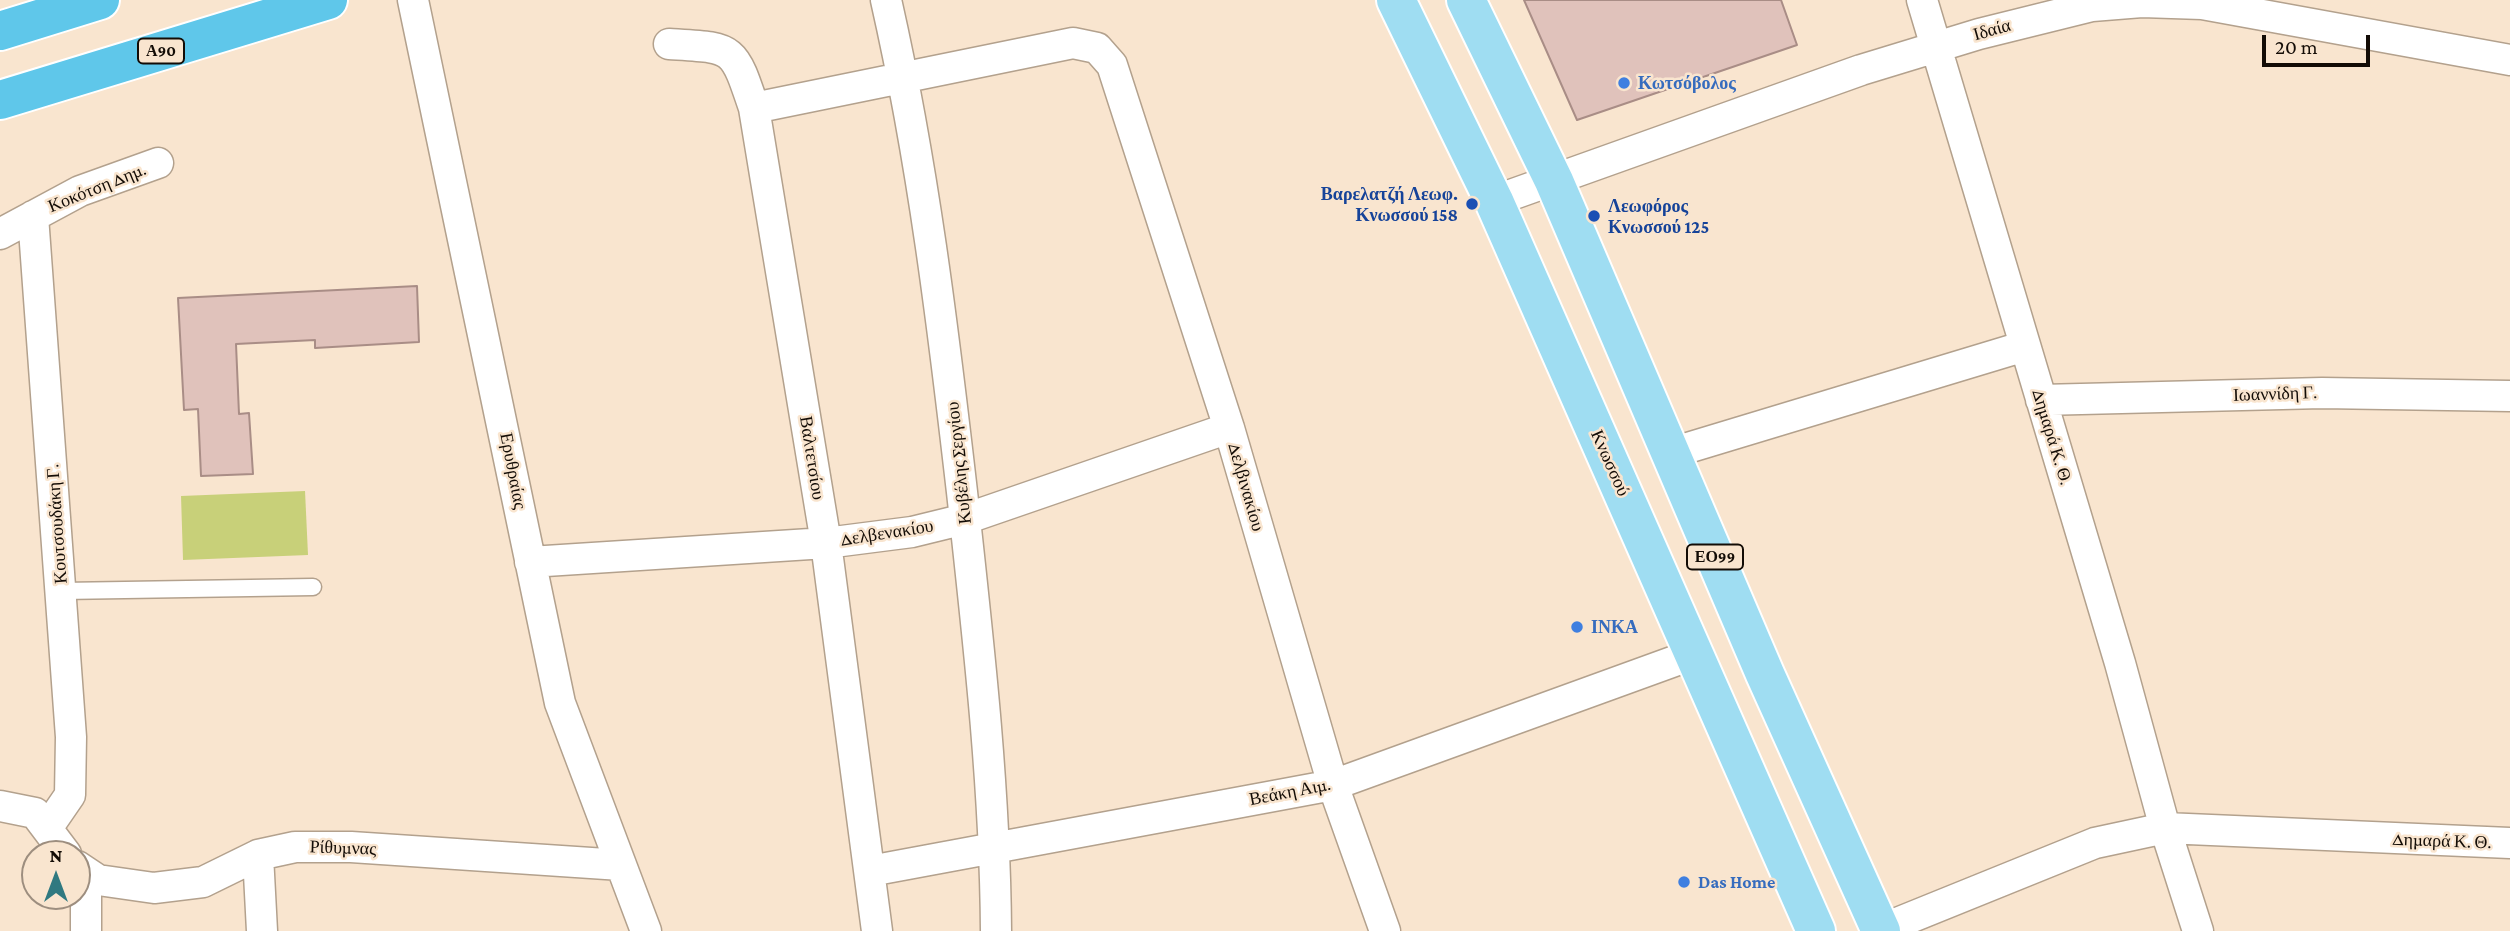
<!DOCTYPE html>
<html>
<head>
<meta charset="utf-8">
<style>
  body { margin:0 }
  #map { position:relative; width:2510px; height:931px; overflow:hidden; background:#f9e5cf; font-family:"Crimson Pro",serif }
  canvas { display:block }
  .north { position:absolute; left:21px; top:840px; width:70px; height:70px; box-sizing:border-box; background:#f9e5cf; border:2px solid #9d8e7f; border-radius:50%; rotate:0deg; font-size:19px; font-weight:700; line-height:28px; text-align:center; color:#130c06 }
  .north::after { content:''; display:block; margin:auto; width:24px; height:32px; background:#307980; clip-path:polygon(50% 0,100% 100%,50% 72%,0 100%) }
  .scale { position:absolute; left:2262px; top:35px; width:108px; height:32px; box-sizing:border-box; border:4px solid #130c06; border-top:0; padding-left:9px; font-size:21px; line-height:24px; white-space:nowrap; color:#130c06; -webkit-text-stroke:5px #f9e5cf; paint-order:stroke }
</style>
</head>
<body>
<div id="map">
<canvas width="2510" height="931"></canvas>
<div class="north">N</div>
<div class="scale">20 m</div>
</div>
<script>
const c = document.querySelector('canvas').getContext('2d');
c.lineJoin = 'round';
function fillPath(path, color) { c.fillStyle = color; c.fill(path, 'evenodd'); }
function strokePath(path, color, width, dash) { c.strokeStyle = color; c.lineWidth = width; c.lineCap = dash ? 'butt' : 'round'; c.setLineDash(dash || []); c.stroke(path); }
function write(font, color, halo, rows, align = 'center') {
  c.font = font + ' "Crimson Pro",serif'; c.lineWidth = 5; c.setLineDash([]); c.textBaseline = 'middle'; c.strokeStyle = halo; c.fillStyle = color; for (const [text, x, y, turn = 0] of rows) {
    c.save(); c.translate(x, y); c.rotate((+turn || 0) * Math.PI / 180); c.textAlign = isNaN(turn) ? turn : align; if (halo) c.strokeText(text, 0, 0); c.fillText(text, 0, 0); c.restore();
  }
}
fillPath(new Path2D(`
  M305 491 308 555 183 560 181 496Z`), '#c8d079');
const building = new Path2D(`
  M1524 0H1781L1797 45 1577 120Z
  M417 286 419 342 315 348V340L236 344 239 414 249 413 253 474 201 476 198 409 184 410 178 298Z`);
fillPath(building, '#e0c2bb');
strokePath(building, '#a98d86', 2);
const service = new Path2D(`
  M62 591 313 587`);
const minor = new Path2D(`
  M413 0 560 703 646 931
  M886 0C923 163 943 327 962 492 978 638 995 784 996 931
  M1922 0 2120 663 2165 828 2198 931
  M669 44C734 48 733 45 754 108L826 543 877 931
  M754 108 1073 43 1097 48 1112 65 1229 428 1333 785 1385 931
  M1494 201 1861 70 1979 34 2092 6 2142 2 2202 4 2510 60
  M33 216 71 737 70 795 48 827
  M0 234 80 191 158 163
  M2041 400 2322 393 2510 396
  M1671 453 2025 346
  M530 562 826 543 912 532 965 519 1229 428
  M0 806 35 813 66 854
  M258 855 262 931
  M77 866 98 880 154 888 203 882 258 855 295 847H351L621 865
  M870 871 1333 785 1694 654
  M1880 930 2095 843 2165 828 2510 843
  M86 931V873`);
const primary = new Path2D(`
  M1396 0 1494 201 1816 931
  M1466 0 1554 181 1765 674 1881 931`);
const motorway = new Path2D(`
  M0 31 100 0
  M0 100 328 0`);
strokePath(service, '#b3a18d', 19);
strokePath(minor, '#b3a18d', 33);
strokePath(primary, '#fff', 42);
strokePath(motorway, '#fff', 42);
strokePath(service, '#fff', 16);
strokePath(minor, '#fff', 30);
strokePath(primary, '#9fddf2', 38);
strokePath(motorway, '#5fc7ea', 38);
for (const [x, y, r, color] of [
  [1624,83,7,"#3f7fe0"],
  [1472,204,7,"#1a4fb4"],
  [1594,216,7,"#1a4fb4"],
  [1577,627,7,"#3f7fe0"],
  [1684,882,7,"#3f7fe0"]
]) { const dot = new Path2D(); dot.arc(x, y, r, 0, 2 * Math.PI); c.fillStyle = color; c.fill(dot); strokePath(dot, '#f9e5cf', 2.5); }
for (const [x, y, w] of [
  [161,51,46],
  [1715,557,56]
]) { const box = new Path2D(); box.roundRect(x - w / 2, y - 12.5, w, 25, 5); c.fillStyle = '#f9e5cf'; c.fill(box); strokePath(box, '#130c06', 2); }
write('bold 16px', '#130c06', null, [
  ["Α90",161,51],
  ["ΕΟ99",1715,557]
]);
write('18px', '#130c06', '#f9e5cf', [
  ["Ιδαία",1992,30,-16],
  ["Κοκότση Δημ.",97,188,-22],
  ["Ιωαννίδη Γ.",2275,394,-2],
  ["Δημαρά Κ. Θ.",2052,437,73],
  ["Βαλτετσίου",812,458,81],
  ["Κυβέλης Σεργίου",959,463,-96],
  ["Κνωσσού",1610,463,66],
  ["Ερυθραίας",513,471,79],
  ["Δελβινακίου",1246,487,74],
  ["Κουτσουδάκη Γ.",57,524,-94],
  ["Δελβενακίου",887,533,-9],
  ["Βεάκη Αιμ.",1290,792,-11],
  ["Δημαρά Κ. Θ.",2442,841,2],
  ["Ρίθυμνας",343,848,2]
]);
write('bold 18px', '#366cbe', '#f9e5cf', [
  ["Κωτσόβολος",1638,83],
  ["ΙΝΚΑ",1591,627],
  ["Das Home",1698,882]
], 'left');
write('bold 18px', '#164399', '#f9e5cf', [
  ["Βαρελατζή Λεωφ.",1458,194],
  ["Κνωσσού 158",1458,215],
  ["Λεωφόρος",1608,206,"left"],
  ["Κνωσσού 125",1608,227,"left"]
], 'right');
</script>
</body>
</html>
